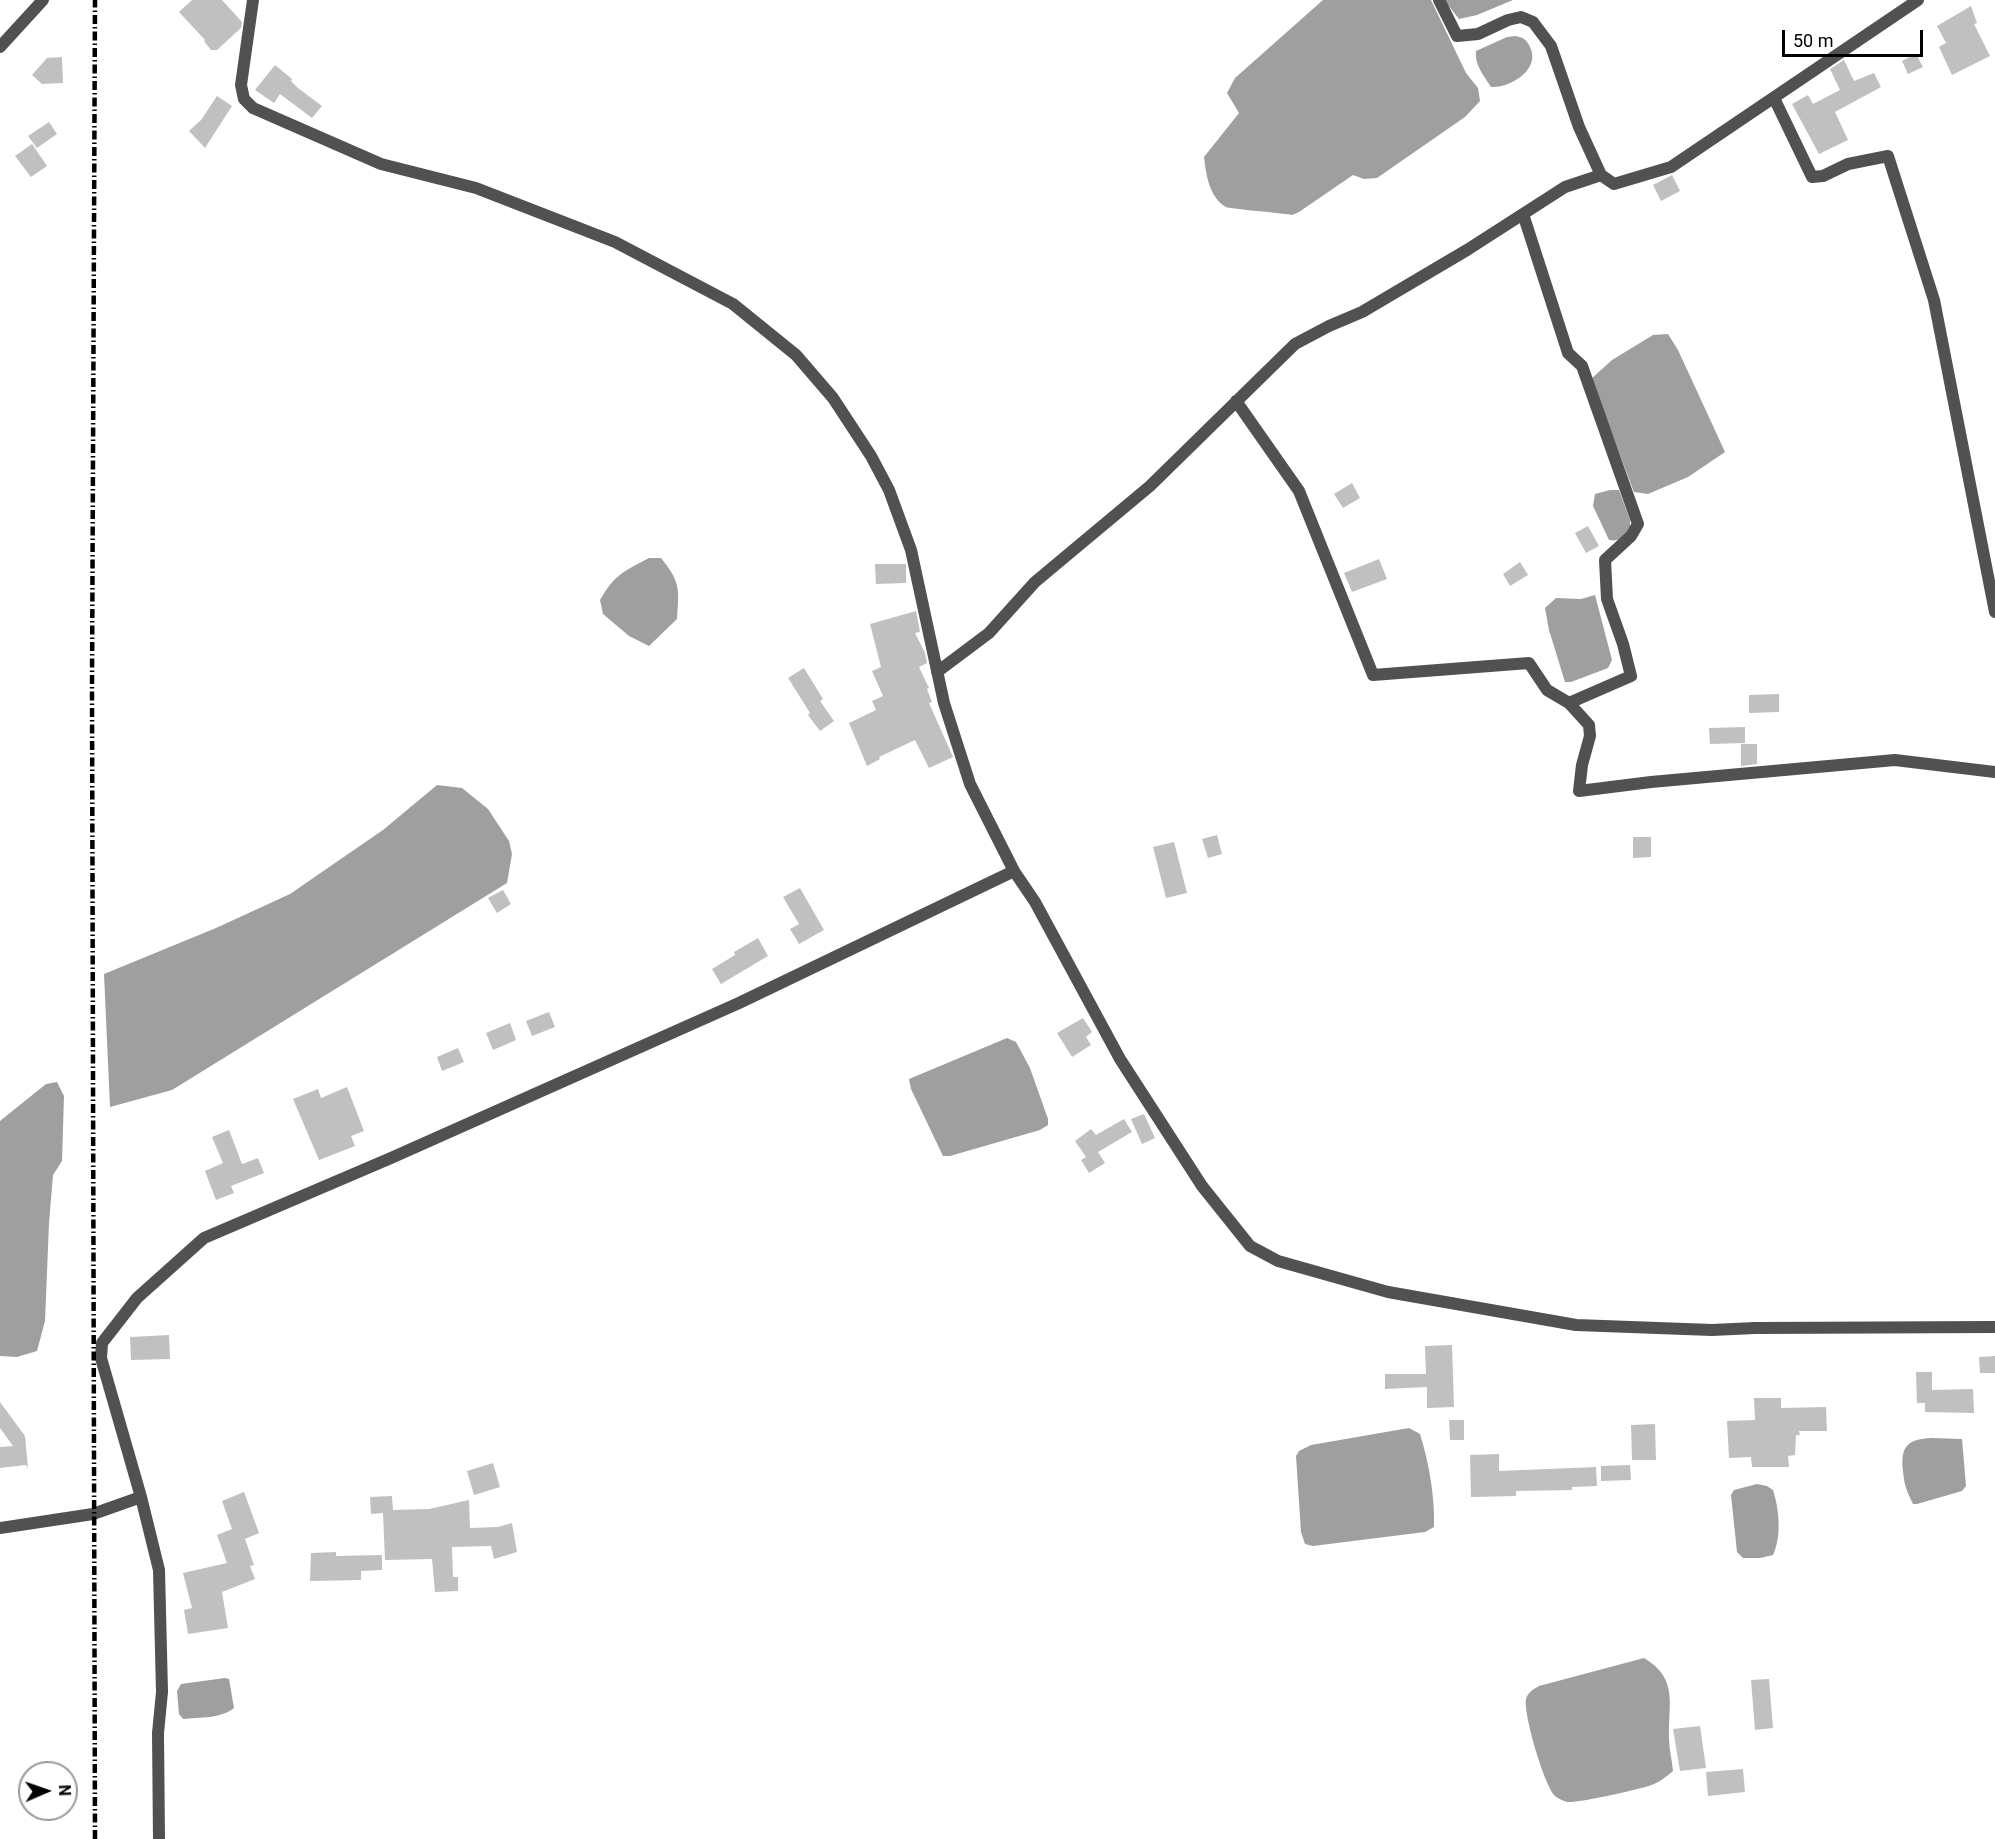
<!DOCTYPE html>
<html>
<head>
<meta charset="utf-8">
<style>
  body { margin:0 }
  #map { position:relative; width:1995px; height:1839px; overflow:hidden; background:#fff; font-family:Roboto,sans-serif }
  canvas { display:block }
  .north { position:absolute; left:18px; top:1761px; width:60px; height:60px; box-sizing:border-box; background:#fff; border:2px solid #999; border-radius:50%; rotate:88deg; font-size:16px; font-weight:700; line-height:24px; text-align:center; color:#000 }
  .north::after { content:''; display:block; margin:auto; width:21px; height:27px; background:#000; clip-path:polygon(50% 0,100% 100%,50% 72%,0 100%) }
  .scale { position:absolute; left:1782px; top:30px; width:141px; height:27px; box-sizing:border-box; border:3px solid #000; border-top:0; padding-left:8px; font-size:18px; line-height:21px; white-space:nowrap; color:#000; -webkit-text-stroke:4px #fff; paint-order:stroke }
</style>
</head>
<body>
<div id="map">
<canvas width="1995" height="1839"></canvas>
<div class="north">N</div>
<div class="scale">50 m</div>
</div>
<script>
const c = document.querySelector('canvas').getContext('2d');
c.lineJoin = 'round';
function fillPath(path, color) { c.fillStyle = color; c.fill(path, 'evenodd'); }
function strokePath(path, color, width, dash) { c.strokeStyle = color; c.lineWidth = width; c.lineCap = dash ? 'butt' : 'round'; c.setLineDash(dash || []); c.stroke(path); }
fillPath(new Path2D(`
  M1323 0H1431L1466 73 1478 88 1480 101 1465 117 1377 178 1364 179 1353 175 1299 212 1292 215C1283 213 1230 209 1226 207 1209 197 1206 174 1204 157L1239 113 1227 93 1235 78Z
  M1444 0H1513L1477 15 1459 19Z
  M1515 36C1523 37 1527 40 1530 47 1541 69 1511 88 1491 87 1484 76 1474 64 1476 51L1507 37Z
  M1668 334 1678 350 1725 452 1688 477 1648 494 1634 492 1591 379 1612 360 1653 335Z
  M1610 490H1619L1630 520V528C1623 536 1620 542 1609 540L1593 506 1595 494Z
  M649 558H661C681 583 679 589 677 619L649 646 629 636 603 614 600 600C615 574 623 572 649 558Z
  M1595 595 1612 660 1608 668 1571 682H1565L1549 630 1545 608 1556 598 1581 599Z
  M437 785 462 788 488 809 509 841 512 854 507 883 172 1090 110 1107 104 974 216 928 290 894 383 830Z
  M1007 1038 1016 1042 1030 1068 1048 1119V1125L1040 1130 950 1156H943L911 1089 909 1079Z
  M57 1082 64 1096 62 1161 53 1175 49 1223 45 1321 37 1351 17 1357 0 1356V1121L46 1084Z
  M1409 1428 1420 1434C1429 1463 1435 1497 1434 1527L1425 1532 1313 1546 1305 1544 1301 1532 1296 1456 1299 1451 1311 1445Z
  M1932 1438 1962 1439 1966 1486 1962 1491 1917 1504H1913C1907 1492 1904 1484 1903 1471 1900 1446 1908 1439 1932 1438Z
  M1757 1484 1767 1486 1773 1490C1779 1509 1782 1536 1773 1555L1760 1558H1743L1737 1552 1731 1495 1734 1490Z
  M1644 1658C1679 1679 1668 1704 1669 1738 1669 1749 1672 1760 1673 1771 1667 1776 1661 1781 1654 1784 1643 1789 1579 1803 1567 1802 1564 1801 1557 1798 1555 1796 1544 1785 1523 1713 1526 1699 1528 1692 1534 1689 1539 1686Z
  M225 1678 229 1679 234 1708C220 1719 200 1717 183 1719L179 1714 177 1691 181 1684Z`), '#9f9f9f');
fillPath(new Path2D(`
  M192 0H222L242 22 241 28 217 50H211L204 41 205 40 179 12Z
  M1971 6 1977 23 1974 24 1990 56 1952 75 1939 47 1946 43 1937 26Z
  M1916 54 1923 67 1908 74 1902 61Z
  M62 57 63 83 42 84 32 75 47 58Z
  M1844 60 1854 81 1874 73 1881 87 1835 112 1848 140 1819 154 1792 104 1808 95 1813 104 1840 90 1830 69Z
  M275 65 292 79 291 81 298 88 322 106 312 118 280 94 274 103 255 90Z
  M217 96 232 106 205 148 189 131 201 120Z
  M49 122 57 134 37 148 28 136Z
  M32 144 47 166 31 177 15 156Z
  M1672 175 1680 191 1661 201 1653 185Z
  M1352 483 1360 498 1343 508 1334 494Z
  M1588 526 1599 546 1586 553 1575 533Z
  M1379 559 1387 579 1352 592 1344 573Z
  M1520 562 1528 575 1510 586 1503 574Z
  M875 564H906V583L876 584Z
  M916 611 920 632 915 633 925 653 927 663 919 667 929 688 927 689 932 702 929 703 953 757 929 768 915 740 879 757 880 759 867 766 849 723 876 710 872 701 883 696 872 671 881 667 870 624Z
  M804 668 823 699 820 701 834 721 820 731 808 715 810 713 788 678Z
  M1779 694V712L1749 713V695Z
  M1745 727V743L1710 744 1709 728Z
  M1741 744H1757V764L1741 766Z
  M1217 835 1222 854 1208 858 1202 839Z
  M1633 837H1651V857L1633 858Z
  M1174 842 1187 893 1166 898 1153 847Z
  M800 888 824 930 799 944 790 929 799 924 783 897Z
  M503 890 511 904 497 913 488 898Z
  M758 938 768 956 721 984 712 969 735 955 734 952Z
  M549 1012 555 1027 532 1036 526 1021Z
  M1083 1018 1092 1032 1086 1037 1091 1045 1072 1057 1057 1033Z
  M510 1023 516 1040 493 1050 486 1033Z
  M458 1048 464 1062 442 1071 437 1057Z
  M347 1087 364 1131 351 1136 355 1146 319 1160 293 1099 318 1089 321 1098Z
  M1144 1114 1155 1138 1142 1144 1131 1119Z
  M1124 1119 1132 1132 1098 1152 1105 1163 1089 1173 1081 1160 1086 1157 1075 1141 1091 1129 1096 1135Z
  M229 1130 242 1164 258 1158 264 1173 231 1186 234 1193 216 1200 205 1171 223 1163 212 1137Z
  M169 1335 170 1359 131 1360 130 1337Z
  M1452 1345 1454 1407 1427 1408V1387L1385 1389V1374H1426L1425 1346Z
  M1995 1356V1373H1980L1979 1357Z
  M1916 1372H1932V1390L1973 1389 1974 1413 1925 1412V1403H1917Z
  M1754 1398H1781V1408L1826 1407 1827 1431H1799L1800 1435H1796L1795 1455 1788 1456 1789 1467H1752L1751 1457 1729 1458 1727 1421 1755 1420Z
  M0 1402 25 1436 28 1468 26 1465 0 1468V1447L13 1446 0 1428Z
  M1449 1420H1464V1440H1450Z
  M1655 1424 1656 1460H1632L1631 1425Z
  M1499 1454V1471L1596 1467 1597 1486 1572 1487V1490L1516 1491V1496L1471 1497 1470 1455Z
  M493 1463 500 1487 474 1495 467 1471Z
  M1630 1465 1631 1480 1601 1481V1466Z
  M244 1492 259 1533 245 1539 254 1565 250 1566 255 1579 222 1592 228 1628 188 1634 184 1610 192 1608 183 1573 227 1563 217 1535 232 1529 222 1501Z
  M392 1496 393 1510 429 1509 469 1500 470 1528 498 1527 512 1523 517 1552 494 1559 491 1546 452 1547 453 1577H458V1591L435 1592 432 1559 385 1560 383 1513 371 1514 370 1497Z
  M336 1552V1556L382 1555V1570L361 1571V1580L310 1581 311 1553Z
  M1769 1679 1773 1728 1755 1730 1751 1680Z
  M1700 1726 1706 1768 1680 1771 1673 1729Z
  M1743 1769 1745 1792 1708 1796 1706 1772Z`), '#c0c0c0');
strokePath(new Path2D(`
  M253 0 241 85 244 99 253 108 381 164 476 188 615 242 733 304 796 355 833 398 871 456 889 490 911 550 944 703 970 784 1014 871 1035 902 1120 1059 1202 1186 1250 1246 1278 1261 1388 1292 1576 1325 1712 1330 1755 1328 1995 1327
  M1439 0 1457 36 1478 34 1508 20 1521 17 1533 22 1551 46 1579 127 1601 175
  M0 47 43 0
  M1774 98 1812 177 1823 176 1848 164 1888 156 1934 300 1995 612
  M1523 214 1568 353 1582 366 1638 524 1631 536 1605 560 1607 599 1623 644 1631 676 1569 703
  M1236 401 1299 491 1373 675 1529 663 1547 690 1569 703 1589 725 1590 736 1582 765 1579 791 1651 782 1895 760 1995 772
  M937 672 989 633 1035 582 1150 486 1295 344 1329 326 1362 312 1467 250 1565 187 1601 175 1614 184 1671 167 1918 0
  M0 1528 93 1514 141 1497
  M159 1839 158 1733 162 1692 159 1570 141 1497 101 1358 102 1343 137 1298 204 1238 391 1158 739 1003 1014 871`), '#515151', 12);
strokePath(new Path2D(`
  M95 1839 92 689 95 0`), '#000', 4.5, [9, 3, 1.5, 3]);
</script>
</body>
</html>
